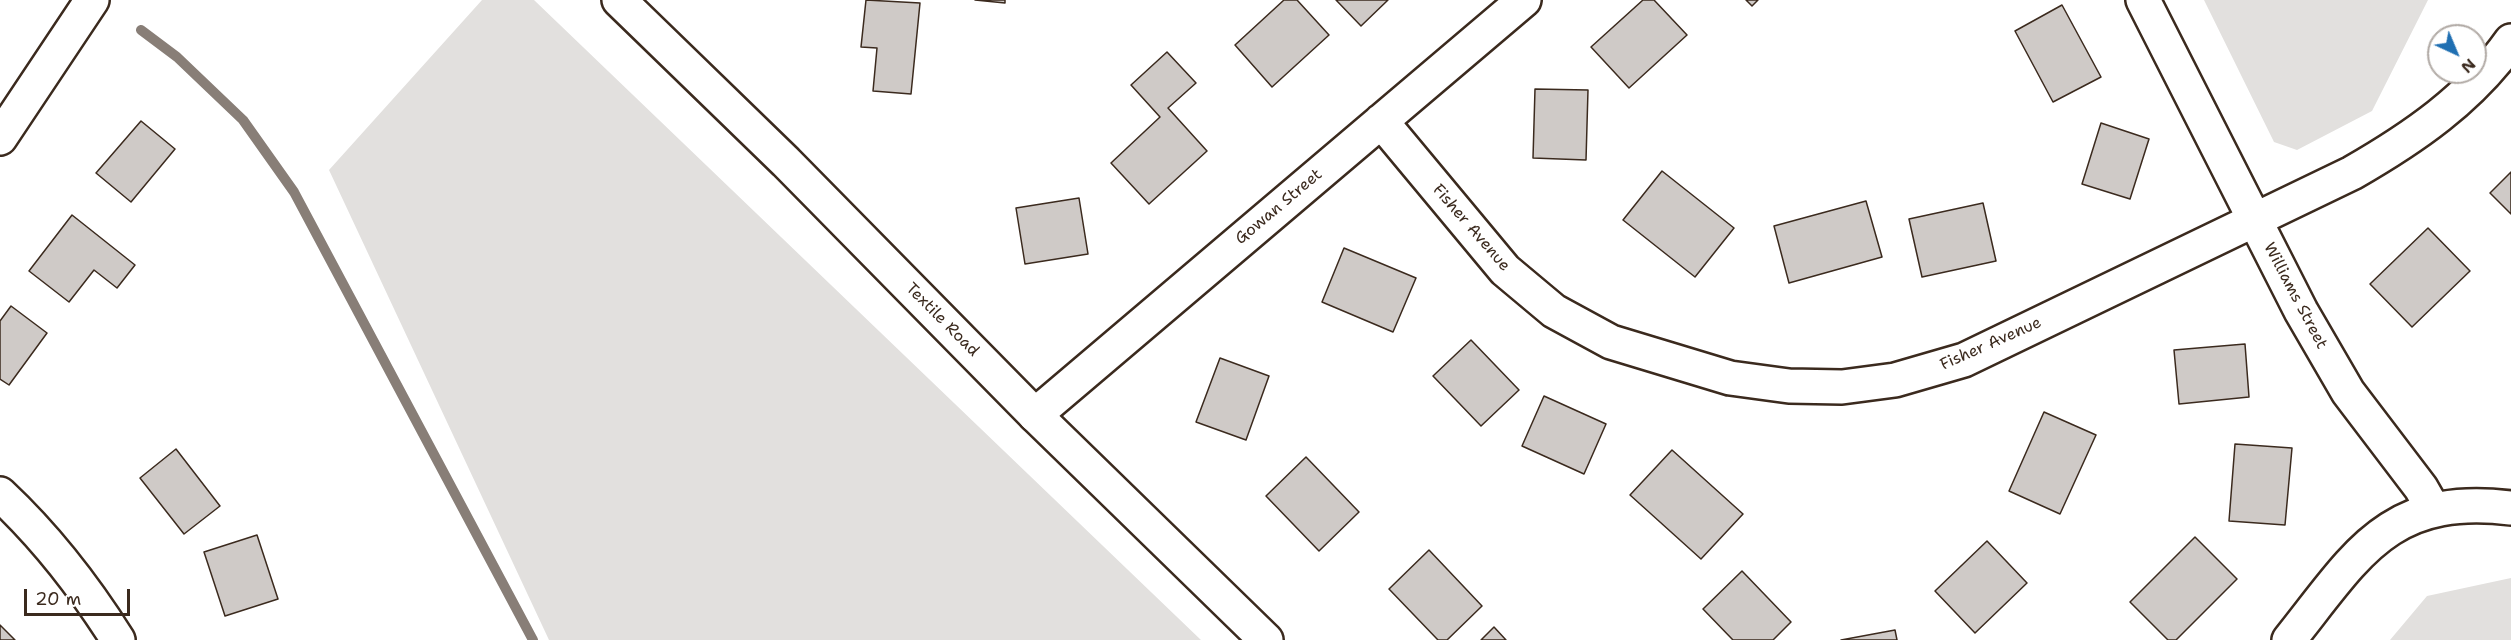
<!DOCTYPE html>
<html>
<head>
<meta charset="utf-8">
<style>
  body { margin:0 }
  #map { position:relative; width:2511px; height:640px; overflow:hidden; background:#fff; font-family:"Shantell Sans",sans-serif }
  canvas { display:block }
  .north { position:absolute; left:2427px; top:24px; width:60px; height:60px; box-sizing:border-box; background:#fff; border:2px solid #b1aaa5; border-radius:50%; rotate:136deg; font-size:16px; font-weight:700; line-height:24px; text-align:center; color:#3b2a1e }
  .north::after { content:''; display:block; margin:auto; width:21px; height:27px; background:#1f6fb2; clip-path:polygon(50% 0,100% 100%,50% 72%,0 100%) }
  .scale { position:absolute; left:24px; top:589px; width:106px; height:27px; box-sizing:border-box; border:3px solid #3b2a1e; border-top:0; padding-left:8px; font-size:18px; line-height:21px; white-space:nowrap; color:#3b2a1e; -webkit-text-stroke:4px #fff; paint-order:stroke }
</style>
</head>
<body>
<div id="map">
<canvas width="2511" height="640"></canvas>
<div class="north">N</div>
<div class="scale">20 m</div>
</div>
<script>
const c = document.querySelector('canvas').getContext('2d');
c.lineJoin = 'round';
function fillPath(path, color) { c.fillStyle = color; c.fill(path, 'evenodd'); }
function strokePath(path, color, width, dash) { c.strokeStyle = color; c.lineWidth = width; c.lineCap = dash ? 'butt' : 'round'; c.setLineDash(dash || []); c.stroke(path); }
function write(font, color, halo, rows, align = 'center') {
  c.font = font + ' "Shantell Sans",sans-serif'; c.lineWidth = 5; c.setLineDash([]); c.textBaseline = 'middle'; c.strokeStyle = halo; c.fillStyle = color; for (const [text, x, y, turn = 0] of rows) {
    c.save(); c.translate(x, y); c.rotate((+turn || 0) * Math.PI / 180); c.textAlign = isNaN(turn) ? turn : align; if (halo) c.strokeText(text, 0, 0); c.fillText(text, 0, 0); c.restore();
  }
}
fillPath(new Path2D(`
  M482 0H534L1201 640H549L329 170Z
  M2204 0H2428L2372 111 2297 150 2274 142Z
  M2511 578V640H2390L2427 596Z`), '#e2e0de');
strokePath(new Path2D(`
  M141 30 177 57 243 120 294 192 533 640`), '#887e77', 10);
const building = new Path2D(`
  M866 0 920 3 911 94 873 91 877 48 861 47Z
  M975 0H1005V3Z
  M1284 0H1297L1329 35 1272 87 1235 45Z
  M1336 0H1388L1361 26Z
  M1643 0H1654L1687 35 1629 88 1591 47Z
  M1746 0H1758L1752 6Z
  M2062 5 2101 77 2053 102 2015 31Z
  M1167 52 1196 83 1168 108 1207 151 1149 204 1111 163 1160 117 1131 85Z
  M1535 89 1588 90 1586 160 1533 158Z
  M141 121 175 149 131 202 96 173Z
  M2101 123 2149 139 2130 199 2082 184Z
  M1662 171 1734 228 1695 277 1623 220Z
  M2511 172V214L2490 193Z
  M1079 198 1088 254 1025 264 1016 208Z
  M1866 201 1882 257 1789 283 1774 226Z
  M1983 203 1996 261 1922 277 1909 219Z
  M72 215 135 265 117 288 94 270 69 302 29 271Z
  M2428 228 2470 271 2412 327 2370 284Z
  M1344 248 1416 278 1393 332 1322 302Z
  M11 306 47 333 9 385 0 379V321Z
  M1471 340 1519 390 1481 426 1433 376Z
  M2245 344 2249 397 2179 404 2174 350Z
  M1220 358 1269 376 1246 440 1196 422Z
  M1544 396 1606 424 1584 474 1522 446Z
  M2044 412 2096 435 2060 514 2009 491Z
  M2235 444 2292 448 2285 525 2229 521Z
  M176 449 220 506 184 534 140 478Z
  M1672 450 1743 514 1701 559 1630 495Z
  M1306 457 1359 512 1319 551 1266 496Z
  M257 535 278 599 225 616 204 552Z
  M2195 537 2237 579 2176 640H2168L2130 602Z
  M1987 541 2027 583 1975 633 1935 591Z
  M1429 550 1482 606 1447 640H1438L1389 589Z
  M1742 571 1791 622 1773 640H1733L1703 609Z
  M0 625 15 640H0Z
  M1494 627 1506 640H1481Z
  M1895 630 1897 640H1841Z`);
fillPath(building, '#cfcac7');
strokePath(building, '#3b2a1e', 1.5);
const minor = new Path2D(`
  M2143 0 2301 311 2348 392 2421 488 2433 509
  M1381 121 1505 270 1554 311 1611 342 1730 378 1789 386 1842 387 1895 380 1964 360 2352 173C2413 138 2470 99 2511 41
  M1035 415 1524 0
  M0 494C47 538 84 586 118 640
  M2289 640C2357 555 2388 493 2511 508`);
const tertiary = new Path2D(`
  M619 0 786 162 1035 415 1266 640
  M0 138 92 0`);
strokePath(minor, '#3b2a1e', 38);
strokePath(tertiary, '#3b2a1e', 38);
strokePath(minor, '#fff', 33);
strokePath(tertiary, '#fff', 33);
write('16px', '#3b2a1e', '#fff', [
  ["Gowan Street",1279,207,-40],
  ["Fisher Avenue",1471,228,49],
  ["Williams Street",2295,296,62],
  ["Textile Road",942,320,45],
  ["Fisher Avenue",1991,344,-24]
]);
</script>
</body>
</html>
